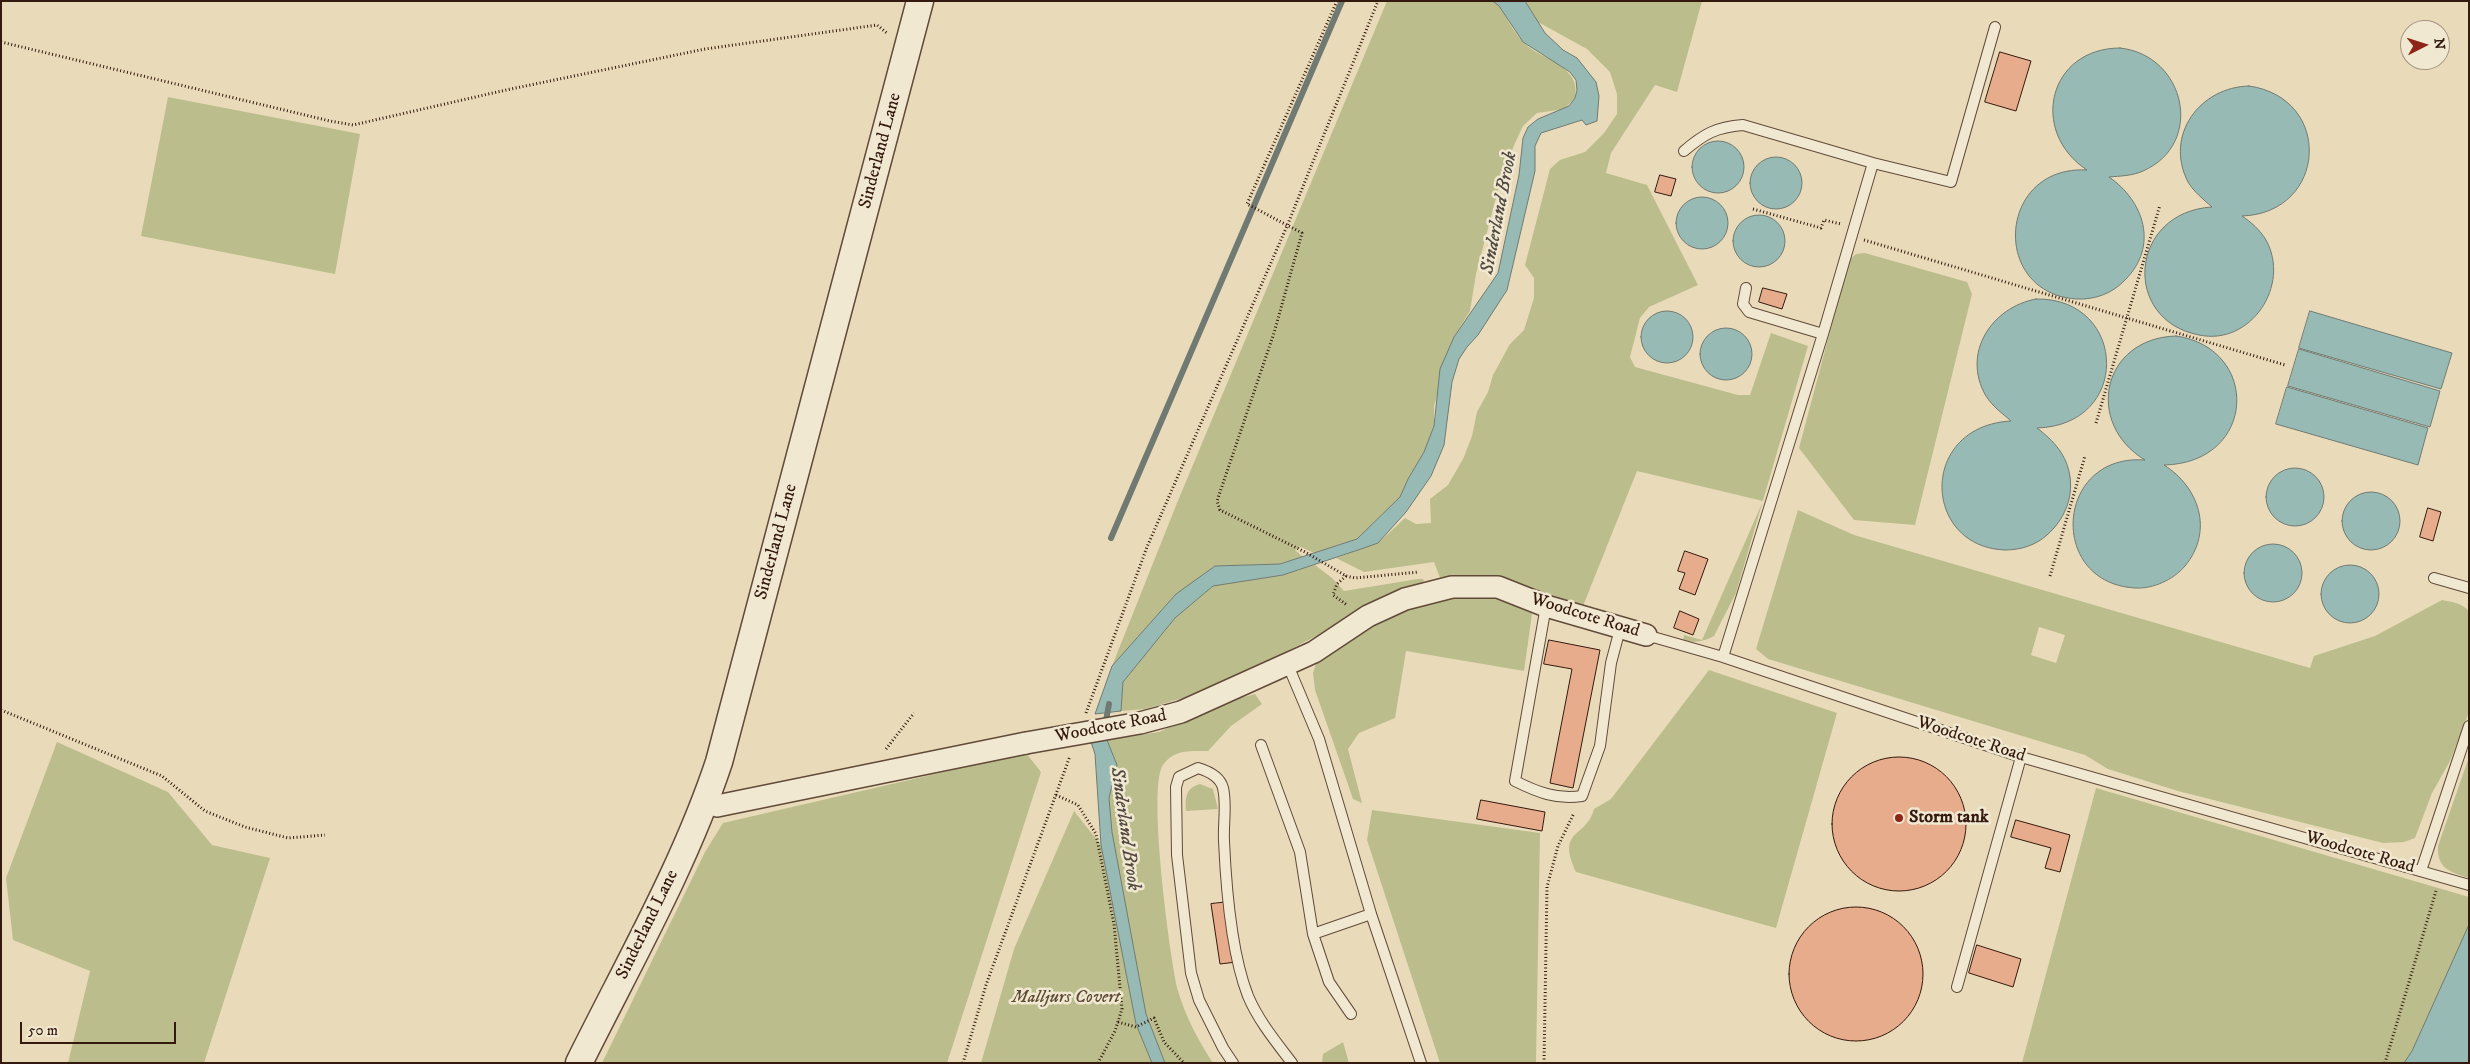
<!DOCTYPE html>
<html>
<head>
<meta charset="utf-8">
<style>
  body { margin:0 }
  #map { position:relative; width:2470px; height:1064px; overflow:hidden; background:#e9dbb9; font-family:"IM FELL DW Pica",serif }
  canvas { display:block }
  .frame { position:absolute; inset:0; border:2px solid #34190e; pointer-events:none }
  .north { position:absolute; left:2400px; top:20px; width:50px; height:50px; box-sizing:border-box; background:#f1e8d2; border:1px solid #a59584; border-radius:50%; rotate:85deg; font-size:14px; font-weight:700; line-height:20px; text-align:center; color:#34190e }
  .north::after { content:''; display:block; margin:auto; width:18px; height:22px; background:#8f2418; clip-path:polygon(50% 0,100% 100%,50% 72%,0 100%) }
  .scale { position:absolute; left:20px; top:1022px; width:156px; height:22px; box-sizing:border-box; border:2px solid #34190e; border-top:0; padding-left:6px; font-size:15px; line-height:18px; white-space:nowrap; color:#34190e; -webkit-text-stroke:4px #f1e8d2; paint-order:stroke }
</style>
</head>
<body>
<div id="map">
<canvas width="2470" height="1064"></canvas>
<div class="frame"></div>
<div class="north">N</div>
<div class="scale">50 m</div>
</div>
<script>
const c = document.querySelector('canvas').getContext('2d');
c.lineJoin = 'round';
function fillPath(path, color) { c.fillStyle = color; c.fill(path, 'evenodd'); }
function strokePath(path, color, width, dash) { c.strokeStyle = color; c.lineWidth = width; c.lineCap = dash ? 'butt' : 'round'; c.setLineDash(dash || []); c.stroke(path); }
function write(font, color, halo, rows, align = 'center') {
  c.font = font + ' "IM FELL DW Pica",serif'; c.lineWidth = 5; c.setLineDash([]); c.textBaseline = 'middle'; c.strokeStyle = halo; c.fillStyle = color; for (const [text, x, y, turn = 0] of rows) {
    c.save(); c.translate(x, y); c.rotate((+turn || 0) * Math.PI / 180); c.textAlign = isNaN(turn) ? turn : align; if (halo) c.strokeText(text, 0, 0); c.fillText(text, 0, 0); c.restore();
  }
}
fillPath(new Path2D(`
  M1387 1H1493L1499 5C1506 17 1513 31 1522 41 1540 61 1582 64 1575 98L1564 109 1537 113 1523 126 1515 143 1502 175 1476 274 1470 311 1454 337 1434 406V426L1424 452 1408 479 1400 497 1357 539 1314 553 1301 547 1295 550 1303 557 1280 564 1215 566 1176 594 1112 666 1177 503Z
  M1525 1H1702L1677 92 1655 85 1611 153 1606 173 1647 185 1698 285 1649 307 1640 318 1630 357 1635 367 1738 395H1750L1771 333 1808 346 1736 593 1714 636C1706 641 1693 643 1683 641L1684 635 1702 640 1763 501 1637 471 1583 606 1495 578 1442 583 1434 562 1364 572 1336 558 1378 543 1405 518 1416 524 1431 523 1430 499 1448 485 1463 459 1472 436 1477 412 1488 392 1493 375 1510 344 1524 330 1534 298V278L1525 265 1550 169 1560 160 1585 152 1604 133 1617 114V94L1610 72 1587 49 1538 22Z
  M168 97 360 134 335 274 141 236Z
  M1865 253 1967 282 1972 294 1915 525 1854 520 1799 448 1849 260 1856 254Z
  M1798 510 1854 535 2310 668 2314 656 2375 636 2442 600C2453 602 2461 603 2469 611V712L2450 761 2432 793 2415 838 2404 842 2383 843 2178 791 2108 769 2085 755 1768 659 1756 649ZM2039 627 2065 635 2056 663 2031 655Z
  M1315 565 1332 578 1344 591 1418 579H1423L1426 588 1362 612 1253 669 1183 698 1145 709 1121 711 1123 682 1175 618 1213 586 1283 575Z
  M1497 594 1525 605 1532 614 1524 671 1406 651 1395 718 1359 733 1348 749 1362 803 1353 799 1315 690 1313 673 1317 661 1387 613 1443 598Z
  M1709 670 1837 713 1776 928 1576 872C1556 828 1586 839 1594 809L1611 799Z
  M1255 694 1262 704 1231 726 1208 751C1191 751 1174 749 1163 765 1147 786 1170 960 1178 991 1185 1015 1199 1042 1213 1063H1165L1146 1014 1112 832 1109 798 1117 765 1107 740 1159 732 1221 703Z
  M57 742 168 792 212 845 270 858 204 1063H68L90 971 13 940 6 878Z
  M1026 753 1041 772 947 1063H602L705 852 723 823Z
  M2469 757V878C2449 872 2437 868 2438 846Z
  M1200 784 1213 789 1218 809 1186 811C1185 797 1186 788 1200 784Z
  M2096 788 2469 897V1063H2022Z
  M1372 810 1540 833 1536 1063H1440L1367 840Z
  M1074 811 1101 845 1136 1024 1152 1063H981L1014 949Z
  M1343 1042 1349 1063H1322L1323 1054Z`), '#bbbe8c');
const water = new Path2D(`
  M1493 1H1525L1545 33 1563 50 1577 58 1596 82 1599 96 1597 121 1586 125 1582 120 1541 133 1535 146V171L1507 290 1478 335 1467 347 1459 359 1452 382 1444 445 1431 476 1406 512 1378 543 1364 548 1283 575 1213 586 1175 618 1123 682 1121 711 1095 714 1112 666 1176 594 1215 566 1280 564 1357 539 1400 497 1408 479 1424 452 1434 426 1440 369 1454 337 1498 273 1519 175 1523 138 1528 127 1538 119 1569 106 1575 98 1577 90 1576 80 1570 72 1523 42 1499 6Z
  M2120 48C2186 55 2205 144 2143 171 2132 176 2120 176 2109 177 2144 201 2159 246 2125 280 2113 293 2095 300 2077 299 1990 294 1997 165 2087 170 2029 132 2048 48 2120 48Z
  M2249 86C2334 98 2327 213 2242 216 2251 222 2260 230 2266 240 2291 285 2251 346 2199 335 2121 320 2129 212 2212 207 2203 199 2194 192 2188 182 2164 135 2200 87 2249 86Z
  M1692 167a26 26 0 1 1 52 0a26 26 0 1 1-52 0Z
  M1750 183a26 26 0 1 1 52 0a26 26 0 1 1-52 0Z
  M1676 223a26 26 0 1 1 52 0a26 26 0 1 1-52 0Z
  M1733 241a26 26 0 1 1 52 0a26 26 0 1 1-52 0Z
  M2036 299C2127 297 2133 425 2037 428 2054 441 2067 455 2070 477 2073 499 2064 520 2047 535 2036 545 2021 550 2005 550 1922 547 1918 426 2011 421 2002 413 1993 407 1986 396 1961 353 1992 307 2036 299Z
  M1641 337a26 26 0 1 1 52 0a26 26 0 1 1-52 0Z
  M2310 311 2452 353 2441 389 2299 348Z
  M1700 354a26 26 0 1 1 52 0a26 26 0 1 1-52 0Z
  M2176 336C2261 348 2257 463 2164 465 2199 487 2214 531 2185 566 2173 580 2153 589 2135 588 2047 583 2055 453 2145 460 2084 423 2102 338 2176 336Z
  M2299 349 2440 391 2430 427 2288 386Z
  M2287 387 2428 428 2418 465 2276 424Z
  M2266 497a29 29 0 1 1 58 0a29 29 0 1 1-58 0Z
  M2342 521a29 29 0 1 1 58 0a29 29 0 1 1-58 0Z
  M2244 573a29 29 0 1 1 58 0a29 29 0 1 1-58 0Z
  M2321 594a29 29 0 1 1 58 0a29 29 0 1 1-58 0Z
  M1107 740 1117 765 1109 798 1112 832 1146 1014 1165 1063H1152L1136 1024 1101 845 1095 754 1091 742Z
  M2469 925V1063H2404L2412 1051Z`);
fillPath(water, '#98bab5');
strokePath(water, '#707a72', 1);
strokePath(new Path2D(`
  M1111 538 1342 1
  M1105 726 1109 704`), '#707a72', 6);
const building = new Path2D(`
  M2000 52 2031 61 2016 111 1985 102Z
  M1660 175 1676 179 1671 196 1655 192Z
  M1763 288 1787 294 1782 309 1759 302Z
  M2428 508 2441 512 2433 541 2420 537Z
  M1685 551 1708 559 1695 595 1679 589 1685 573 1678 571Z
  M1680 611 1699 619 1693 635 1674 628Z
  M1549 640 1600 650 1573 788 1550 783 1572 669 1544 664Z
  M1832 824a67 67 0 1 1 134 0a67 67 0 1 1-134 0Z
  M1481 800 1545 812 1542 831 1477 819Z
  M2016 820 2070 835 2060 872 2045 868 2051 848 2011 837Z
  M1228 902 1236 962 1220 964 1211 904Z
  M1789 974a67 67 0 1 1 134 0a67 67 0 1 1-134 0Z
  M1977 945 2021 959 2013 987 1969 973Z`);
fillPath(building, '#e6ac8c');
strokePath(building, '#34190e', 1);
const service = new Path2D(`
  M1684 151C1704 134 1716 127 1743 125L1873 163 1951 182 1995 27
  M1746 288 1743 304 1749 312 1823 334
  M2434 578 2469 588
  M1546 606 1515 781C1537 792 1557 800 1582 796L1600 746 1611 663 1620 629
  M1646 635 1723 657 2021 757 2469 885
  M1723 657 1823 334 1873 163
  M1287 663 1319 739 1371 914 1421 1063
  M1261 745 1300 852 1313 934 1329 982 1351 1014
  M2421 871 2469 726
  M1313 934 1371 914
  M1957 987 2021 757
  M1233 1063 1223 1048 1199 1000 1191 973 1177 855 1176 787 1179 777 1198 768C1208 771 1220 776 1223 788 1227 805 1223 824 1224 841 1226 886 1232 955 1248 996 1258 1020 1276 1042 1292 1063`);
const minor = new Path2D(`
  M1140 723 1181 712 1314 652 1368 616 1405 599 1452 587H1498L1546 606 1646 635
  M706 802 717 806 1026 743`);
const tertiary = new Path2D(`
  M579 1063C628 964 684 867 719 762L920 1`);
strokePath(service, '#614a39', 12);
strokePath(minor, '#614a39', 24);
strokePath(tertiary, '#614a39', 29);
strokePath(new Path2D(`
  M1337 1 1247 204 1302 233 1274 333 1217 501 1220 510 1305 552 1346 576 1355 578 1419 572
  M1 42 330 121 353 125 506 90 705 49 877 25 888 34
  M1753 209 1821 228 1824 220 1841 224
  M1864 240 2285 365
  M2096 423 2160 205
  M1346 576 1337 584 1333 595 1347 605
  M2050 576 2085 456
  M1 710 162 776 205 811 245 827 288 838 325 835
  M1086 713 1147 547 1287 226 1378 1
  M886 749 914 713
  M1056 795 1078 805 1096 834 1114 924 1122 1009 1115 1031 1098 1063
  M1118 1022 1136 1027 1154 1018 1164 1042 1184 1063
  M963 1063 986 985 1070 756
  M1544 1063 1547 887 1558 846 1574 813
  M2385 1063 2436 891`), '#34190e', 3, [1, 2.5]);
strokePath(service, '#f1e8d2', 10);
strokePath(minor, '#f1e8d2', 21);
strokePath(tertiary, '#f1e8d2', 26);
const minorBridge = new Path2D(`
  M1026 743 1140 723`);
strokePath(minorBridge, '#614a39', 24, []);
strokePath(minorBridge, '#f1e8d2', 21);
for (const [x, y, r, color] of [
  [1899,818,5,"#8f2418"]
]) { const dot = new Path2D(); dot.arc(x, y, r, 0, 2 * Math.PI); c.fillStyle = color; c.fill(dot); strokePath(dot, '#f1e8d2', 2); }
write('18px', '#34190e', '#f1e8d2', [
  ["Sinderland Lane",881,151,-75],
  ["Sinderland Lane",777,542,-75],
  ["Woodcote Road",1585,616,17],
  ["Woodcote Road",1111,727,-11],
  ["Woodcote Road",1971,740,18],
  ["Woodcote Road",2360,853,16],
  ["Sinderland Lane",648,925,-64]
]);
write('bold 18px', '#34190e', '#f1e8d2', [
  ["Storm tank",1909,818]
], 'left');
write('italic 18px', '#5c4b34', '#f1e8d2', [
  ["Malljurs Covert",1066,998]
]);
write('italic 19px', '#524940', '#f1e8d2', [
  ["Sinderland Brook",1500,213,-79],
  ["Sinderland Brook",1124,829,82]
]);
</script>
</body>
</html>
